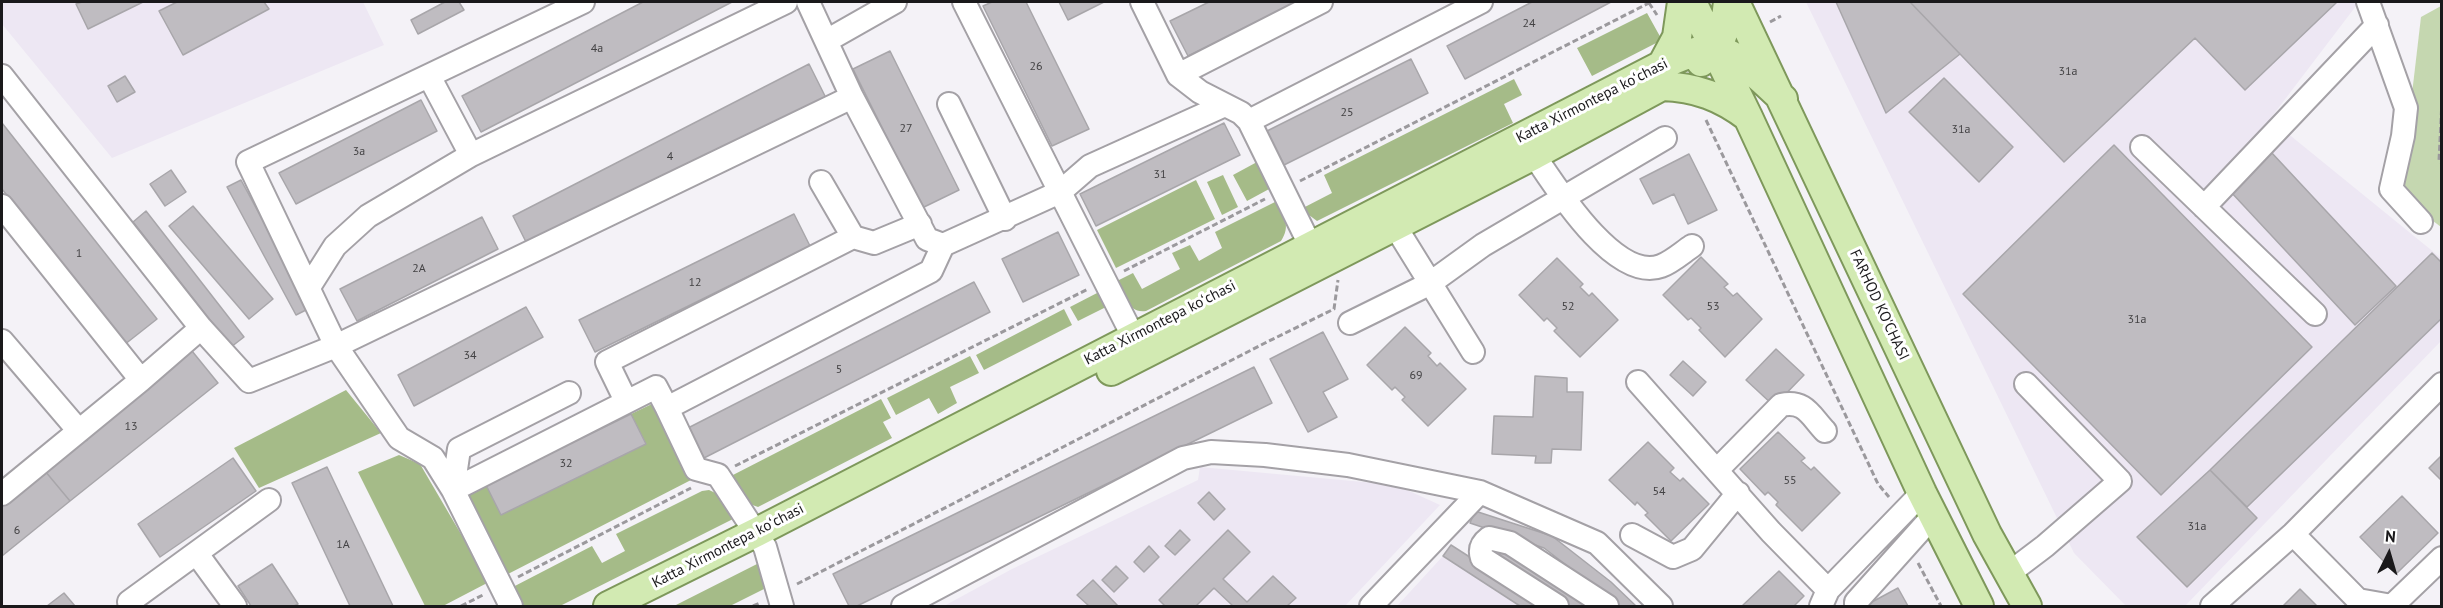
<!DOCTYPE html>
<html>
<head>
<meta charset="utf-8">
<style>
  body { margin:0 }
  #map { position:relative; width:2443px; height:608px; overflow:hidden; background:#f4f2f7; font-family:"PT Sans",sans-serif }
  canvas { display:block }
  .frame { position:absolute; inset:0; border:3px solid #1a191b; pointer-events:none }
  .north { position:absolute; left:2359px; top:524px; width:60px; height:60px; -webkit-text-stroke:4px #fff; paint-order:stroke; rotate:5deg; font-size:16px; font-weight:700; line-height:24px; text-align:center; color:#1a191b }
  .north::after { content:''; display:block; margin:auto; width:21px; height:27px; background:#1a191b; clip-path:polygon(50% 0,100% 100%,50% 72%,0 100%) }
</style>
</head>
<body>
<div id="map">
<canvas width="2443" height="608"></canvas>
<div class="frame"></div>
<div class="north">N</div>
</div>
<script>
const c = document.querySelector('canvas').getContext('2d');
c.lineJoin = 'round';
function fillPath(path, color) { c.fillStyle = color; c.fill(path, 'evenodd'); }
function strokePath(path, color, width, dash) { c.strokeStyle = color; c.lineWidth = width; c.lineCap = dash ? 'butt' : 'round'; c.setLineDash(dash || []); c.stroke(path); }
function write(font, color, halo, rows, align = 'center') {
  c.font = font + ' "PT Sans",sans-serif'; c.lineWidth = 6; c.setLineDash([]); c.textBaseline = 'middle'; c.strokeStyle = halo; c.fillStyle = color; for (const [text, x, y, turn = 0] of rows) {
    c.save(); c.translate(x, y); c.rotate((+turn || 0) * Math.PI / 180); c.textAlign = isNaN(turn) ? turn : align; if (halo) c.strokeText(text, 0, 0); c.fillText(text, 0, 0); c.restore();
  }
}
fillPath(new Path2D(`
  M2 2H363L384 45 112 158 2 24Z
  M1806 2H2359L2270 119 2441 258V341L2185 606H2126L2074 553Z
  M1200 467 1396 485 1440 505 1345 606H944L1012 569 1198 480Z
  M1443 556 1520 606H1397Z`), '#ede7f3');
fillPath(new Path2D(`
  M2441 6V227L2400 196 2421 17Z`), '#c5d7b0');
fillPath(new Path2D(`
  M1647 13 1662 40 1592 76 1577 48Z
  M1514 79 1522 95 1504 104 1513 123 1317 221 1301 209 1332 193 1324 175Z
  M1257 162 1271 188 1247 201 1233 175Z
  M1223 175 1238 207 1222 215 1207 182Z
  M1196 180 1215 219 1116 268 1097 230Z
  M1277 201C1284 215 1291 226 1281 241L1146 311C1128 314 1124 294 1117 281L1133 273 1142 289 1180 269 1172 253 1190 245 1199 261 1222 248 1215 232Z
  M1099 292 1106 307 1078 321 1070 307Z
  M1064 309 1072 325 984 370 976 355Z
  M970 356 979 373 950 387 957 403 938 414 929 398 896 415 887 398Z
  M346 390 381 433 259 488 234 448Z
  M881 399 891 418 883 422 892 438 758 507 747 503 731 476Z
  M654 403 691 480 508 574 467 495 486 485 501 515 646 444 631 414Z
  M399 455 420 464 489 582 443 606H425L358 472Z
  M709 490C721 494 730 507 733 519L560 606H521L511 588 592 546 602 563 625 551 616 534 702 491Z
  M759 563 764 589 730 606H674Z`), '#a5bb88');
const building = new Path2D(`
  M82 2H143L88 29 76 4Z
  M177 2H264L269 9 183 55 159 11Z
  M445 2H459L464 10 418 34 411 20Z
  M643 2H732L481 132 462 96Z
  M992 2H1026L1089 129 1052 146 983 6Z
  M1059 2H1104L1068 20Z
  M1209 2H1296L1188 56 1170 21Z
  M1532 2H1611L1465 79 1447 46Z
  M1836 2H1910L1960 54 1886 113Z
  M1910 2H2337L2245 90 2195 38 2064 162Z
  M890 51 959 190 922 208 853 69Z
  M1411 59 1428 93 1282 166 1265 132Z
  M809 64 826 98 530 250 513 216Z
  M125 76 135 92 117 102 108 86Z
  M1944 78 2013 147 1979 182 1909 112Z
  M421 100 437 131 296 204 279 173Z
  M2 123 157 319 124 345 2 189Z
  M1224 123 1240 155 1096 226 1080 194Z
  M2114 145 2312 347 2161 495 1963 294Z
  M2271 152 2396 286 2355 325 2230 191Z
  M1689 154 1717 210 1688 224 1674 194 1653 204 1640 179Z
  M171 170 186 192 165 206 150 184Z
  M241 180 310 308 296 315 227 187Z
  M193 206 273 299 249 319 169 226Z
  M146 211 244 337 231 347 133 222Z
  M794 214 810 246 595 352 579 320Z
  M482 217 498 249 357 321 340 289Z
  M1058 232 1079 275 1023 302 1002 259Z
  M2432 253 2442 263V318L2247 507 2210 470Z
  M1701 257 1728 284 1724 287 1733 296 1737 293 1762 319 1725 357 1699 330 1701 328 1691 318 1688 320 1663 295Z
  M1557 258 1583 284 1580 287 1589 296 1592 293 1618 320 1580 357 1554 331 1557 328 1547 318 1544 321 1519 295Z
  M974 282 990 312 704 458 688 428Z
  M526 307 543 337 414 406 398 375Z
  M1405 327 1431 353 1428 356 1437 366 1440 363 1466 389 1428 426 1402 400 1405 397 1395 387 1392 390 1367 365Z
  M1323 332 1348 379 1323 392 1337 417 1308 432 1270 359Z
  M1776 349 1804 375 1774 406 1746 380Z
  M192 351 218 383 70 501 45 471Z
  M1683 361 1706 382 1693 396 1670 375Z
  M1254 367 1272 403 857 606H849L833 574Z
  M1535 376 1567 378V392H1583L1581 450 1552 449 1551 463H1535L1536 456 1492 454 1494 416 1533 417Z
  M631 414 646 444 501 515 486 485Z
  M1778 432 1805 458 1801 461 1811 470 1814 467 1840 493 1802 531 1776 505 1778 502 1768 492 1765 495 1740 469Z
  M1648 442 1674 468 1670 472 1680 481 1683 478 1709 504 1671 541 1645 515 1648 513 1637 502 1635 505 1609 480Z
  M2442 455V481L2429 468Z
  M233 458 256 491 160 557 138 524Z
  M327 467 393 606H350L292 483Z
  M2210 470 2257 518 2187 587 2137 537Z
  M45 471 70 501 2 556V506Z
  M1209 492 1225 509 1214 520 1198 503Z
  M2402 496 2438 533 2396 574 2360 537Z
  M1475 511 1552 536 1611 582 1636 606H1616L1600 591 1544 548 1470 523Z
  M1180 530 1190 540 1175 555 1165 546Z
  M1228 530 1250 552 1223 579 1247 602 1273 576 1296 598 1287 606H1233L1214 588 1196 606H1165L1159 600Z
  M1496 542 1596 606H1567L1488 555Z
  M1451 545 1546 606H1520L1443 556Z
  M1149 546 1159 557 1144 572 1134 562Z
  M272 564 298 604 294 606H251L238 586Z
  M1116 566 1128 578 1114 592 1102 580Z
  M1779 571 1804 596 1794 606H1742Z
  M1093 580 1118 606H1089L1077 595Z
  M1898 588 1908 606H1868L1870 603Z
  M2300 589 2317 606H2283Z
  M64 593 75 606H47Z`);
fillPath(building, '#bfbcc1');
strokePath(building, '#a8a6aa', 1.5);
const minor = new Path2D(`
  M808 2 852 97 927 239 943 245
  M964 2 1060 192 1090 166 1225 105
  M1142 2 1178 75 1200 92 1241 113 1249 121 1310 245
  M2368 2 2406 108 2403 136 2391 189 2421 222
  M828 40 895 2
  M1178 75 1321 2
  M2 76 201 328 249 381 336 346 852 97
  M429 76 471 155
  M949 104 1005 219
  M1249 121 1481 2
  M2142 147 2315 314
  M1534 155C1555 186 1615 283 1661 266 1672 262 1683 252 1692 246
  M821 182 853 237 874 243 920 224
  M2 206 141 380
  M2204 207 2377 25
  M1395 226 1473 352
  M309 287 335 246 368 216 471 155 786 2
  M1350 323 1429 284 1483 245 1665 138
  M2 341 79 431
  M1638 382 1771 532 1828 590
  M626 401 607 362 853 237
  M667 408 696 469 718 475 765 547 782 606
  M1717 470 1781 405C1805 400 1810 415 1825 431
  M453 490 433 458 399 438 336 346 248 162 583 2
  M453 490 459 449 569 393
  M2 494 141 380 201 328
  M2293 534 2358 600 2392 606 2442 558
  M1632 535 1673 557 1692 549 1738 493
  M197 554 235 606
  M2008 574 2045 546 2120 481 2026 384
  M129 602 269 500
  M511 606 453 490 656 387 667 408 931 271 943 245 1060 192 1141 352
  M903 606 1183 458 1211 452 1265 455 1348 465 1480 492 1597 543 1661 606
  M1371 606 1480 492
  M1557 606 1482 558C1479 549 1481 544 1489 538L1510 543 1607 606
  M1821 606 1828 590 1922 493
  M1856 606V602L1933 516
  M2212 606 2293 534 2442 384`);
const major = new Path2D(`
  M1692 2 1748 117 1922 493 1979 606
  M1735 2 1987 534 2027 606
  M1701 62C1726 41 1724 32 1728 2
  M1662 65 1677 37 1682 2
  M1662 86C1696 87 1722 97 1748 117
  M1111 371 1534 155 1662 86
  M608 606 757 532 1662 65C1678 58 1698 48 1716 50 1736 51 1767 85 1783 99`);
strokePath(minor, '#a4a1a6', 26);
strokePath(major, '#7e985b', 32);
strokePath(new Path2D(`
  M1649 3 1657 15
  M1770 22 1781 16
  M2442 100 2439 161 2442 163
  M1706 120 1878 484 1889 497
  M1300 181 1649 3
  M1124 271 1265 199
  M735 466 1088 289
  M1918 563 1941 606
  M518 577 691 488
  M797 584 1265 343 1334 309 1338 280
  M461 606 483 595
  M753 606 760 603`), '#9b999d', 3, [6, 3]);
strokePath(minor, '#fff', 22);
strokePath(major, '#d2eab2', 28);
write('12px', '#434244', null, [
  ["24",1529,24],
  ["4а",597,49],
  ["26",1036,67],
  ["31а",2068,72],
  ["25",1347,113],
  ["27",906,129],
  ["31а",1961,130],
  ["3а",359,152],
  ["4",670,157],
  ["31",1160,175],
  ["1",79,254],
  ["2А",419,269],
  ["12",695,283],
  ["52",1568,307],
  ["53",1713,307],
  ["31а",2137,320],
  ["34",470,356],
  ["5",839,370],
  ["69",1416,376],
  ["13",131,427],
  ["32",566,464],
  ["55",1790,481],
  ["54",1659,492],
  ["31а",2197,527],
  ["6",17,531],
  ["1А",343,545]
]);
write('15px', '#1a191b', '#fff', [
  ["Katta Xirmontepa koʻchasi",1592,101,-27],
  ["FARHOD KO'CHASI",1879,305,65],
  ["Katta Xirmontepa koʻchasi",1160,323,-27],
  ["Katta Xirmontepa koʻchasi",728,546,-27]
]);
</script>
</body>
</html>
